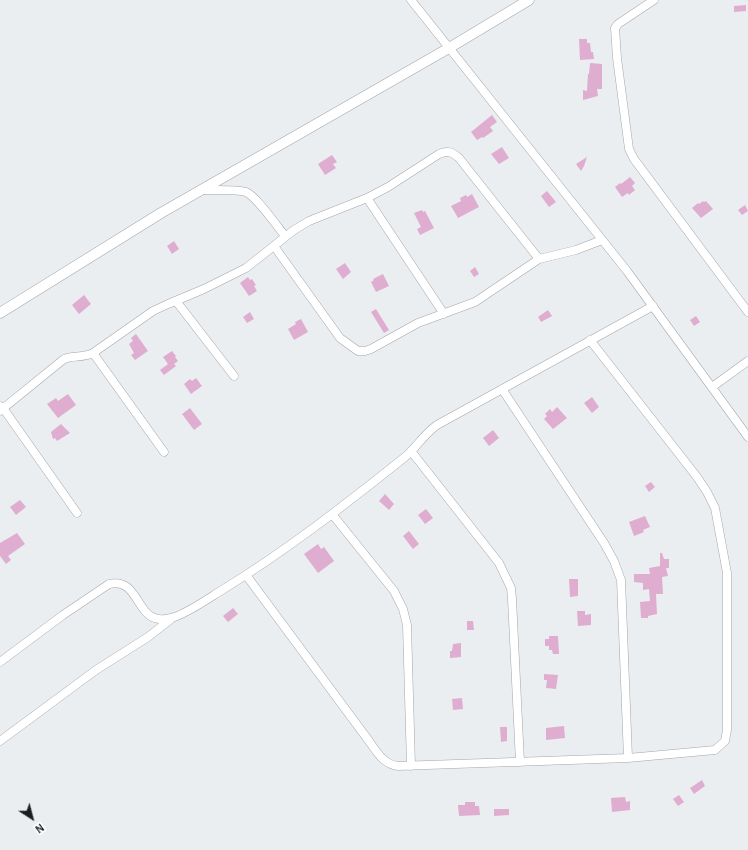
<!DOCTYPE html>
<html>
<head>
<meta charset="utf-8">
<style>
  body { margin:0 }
  #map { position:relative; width:748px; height:850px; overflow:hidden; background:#eaeef1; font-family:Karla,sans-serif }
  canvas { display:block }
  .north { position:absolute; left:12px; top:798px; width:40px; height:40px; -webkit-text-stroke:3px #fff; paint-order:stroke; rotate:144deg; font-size:11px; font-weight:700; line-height:16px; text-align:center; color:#1c1d1f }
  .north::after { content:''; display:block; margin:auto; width:14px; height:18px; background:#1c1d1f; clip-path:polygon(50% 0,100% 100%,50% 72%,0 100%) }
</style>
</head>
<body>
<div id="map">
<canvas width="748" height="850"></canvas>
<div class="north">N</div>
</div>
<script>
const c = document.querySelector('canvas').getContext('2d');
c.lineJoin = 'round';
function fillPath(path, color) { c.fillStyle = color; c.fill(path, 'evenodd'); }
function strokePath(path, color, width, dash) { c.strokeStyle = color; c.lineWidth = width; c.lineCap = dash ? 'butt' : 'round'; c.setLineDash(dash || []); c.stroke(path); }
fillPath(new Path2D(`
  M746 5V11L734 12V6Z
  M579 39H587V43H590L591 52H593L594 59 580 60Z
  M590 63 602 64V89H597L598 96 583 100V90L587 91 588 74H589Z
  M492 115 497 122 490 127 493 131 483 138 482 137 477 140 471 132Z
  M502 147 509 158 499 164 491 154Z
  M332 155 337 162 333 164 336 168 325 175 318 164Z
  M587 157 584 166 581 171 576 164Z
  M630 177 635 183 632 186 635 190 629 195 628 193 622 197 615 187 620 183 621 184Z
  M547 191 556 202 549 207 541 196Z
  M472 194 479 207 458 218 451 206 461 201 460 198 466 195 467 197Z
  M703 201 704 202 706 201 713 209 701 218 692 208 698 203 699 204Z
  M745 205 748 211 742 215 738 210Z
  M422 210 423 212 425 211 434 228 420 235 417 229 421 227 414 213Z
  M174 241 179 249 172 254 167 246Z
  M345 263 351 272 343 279 336 269Z
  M475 267 479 274 474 277 470 271Z
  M383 274 389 286 376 292 371 282 374 280 373 279Z
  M248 277 250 280 252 279 256 285 254 286 257 291 249 296 240 283Z
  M84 295 91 304 79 314 72 305Z
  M376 309 389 330 384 333 371 312Z
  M548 310 552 316 541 322 538 317Z
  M250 312 254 319 247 323 243 317Z
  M696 316 700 322 694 326 690 320Z
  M301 319 308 332 294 340 288 329 296 324 295 322Z
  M136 334 148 351 135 360 131 355 134 353 129 344 133 341 131 338Z
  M172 351 176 356 175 357 178 361 174 364 176 366 164 375 160 370 168 364 163 357Z
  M196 378 202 386 191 394 184 384 190 379 192 381Z
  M68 394 76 405 58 418 47 404 56 398 58 401Z
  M592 397 599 407 592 413 584 403Z
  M557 407 567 418 553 429 544 419 547 416 545 414 550 409 552 412Z
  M190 408 202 424 194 430 182 414Z
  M61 424 70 433 57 441 55 438 53 439 51 432Z
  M493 430 499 438 489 446 483 438Z
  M651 482 655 487 649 492 645 486Z
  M385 494 394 504 389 510 379 501Z
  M20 500 26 507 16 515 10 507Z
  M426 509 433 518 425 524 418 515Z
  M645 516 650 527 643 530 644 532 634 536 629 522Z
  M409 531 419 544 413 549 403 536Z
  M17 533 25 544 8 556 11 560 6 564 0 556V543Z
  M318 544 321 549 324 547 334 561 318 573 304 554Z
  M660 553H662L664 559H669V568H666L668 576 662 577 663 594H656L657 614 648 616V618H641L640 602 650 601 649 589 643 590V583L634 582V574H650L649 568 660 566Z
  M569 579H578V596L570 597Z
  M233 608 238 614 228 622 223 616Z
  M577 611H585V615L591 614V625L578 626Z
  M467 621H473L474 630H467Z
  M549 636H558L559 654H553L552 650H549V646H545V639H549Z
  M461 643V657L450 658V651H452L453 644Z
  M544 674 558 675 556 689 546 688 547 680H544Z
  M462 698 463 709 453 710 452 699Z
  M564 726 565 738 546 740V728Z
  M500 727H507V741L501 742Z
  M702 780 705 786 694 794 690 788Z
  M679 795 684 802 678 806 673 799Z
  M625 797 626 802 630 801V810L612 812 611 798Z
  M465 802H475V806H479L480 815 459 816 458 805H465Z
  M494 809H509V815L494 816Z`), '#dfadd0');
const minor = new Path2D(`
  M411 0 627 271 748 437
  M654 0 618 24 615 28 617 58 629 149 634 159 748 312
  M202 190C213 190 237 189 246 192 256 196 277 226 285 236
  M367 198 444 314
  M274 246 340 338 358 351H365L371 349 418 323 475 302 539 259
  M176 301 234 376
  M93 353 164 452
  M712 387 748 361
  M502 389 604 543 614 561 621 580 628 758
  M0 406 3 408 77 513
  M0 411 64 359C73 355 84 358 93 353L153 311 168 304 204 289 246 268 294 230 309 221 367 198 388 187 439 154C448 150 452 152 459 158L539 259 576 250 602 240
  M411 451 499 563 511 588 512 599 520 762
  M332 514 394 591 403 609 407 625 411 766
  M246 575 366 737C376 750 382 764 398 766L628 758 715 750 725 741 727 730V573L715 508 707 492 697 477 590 340
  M0 662 63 615 109 584C138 577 136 617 159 619 163 620 168 618 171 618 185 615 209 598 222 590 286 551 346 504 405 457 417 447 423 435 437 425L653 306
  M0 741 96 670 148 637 171 619`);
const tertiary = new Path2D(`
  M0 313 161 213 449 48 529 0`);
strokePath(minor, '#a3a6aa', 9);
strokePath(tertiary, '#a3a6aa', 11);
strokePath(minor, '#fff', 8);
strokePath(tertiary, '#fff', 10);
</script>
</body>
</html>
